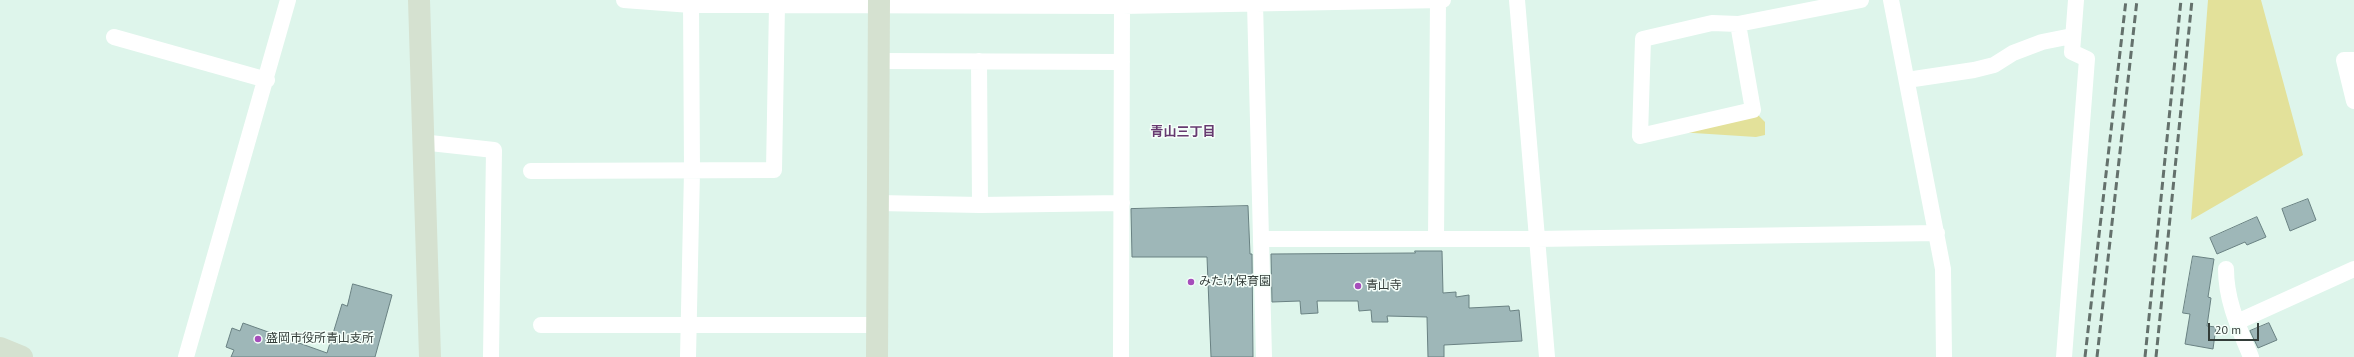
<!DOCTYPE html>
<html>
<head>
<meta charset="utf-8">
<style>
  body { margin:0 }
  #map { position:relative; width:2354px; height:357px; overflow:hidden; background:#def5eb; font-family:"PT Sans",sans-serif }
  canvas { display:block }
  .scale { position:absolute; left:2208px; top:323px; width:51px; height:18px; box-sizing:border-box; border:2px solid #333d39; border-top:0; padding-left:5px; font-size:12px; line-height:14px; white-space:nowrap; color:#333d39; -webkit-text-stroke:3px #f5fffa; paint-order:stroke }
</style>
</head>
<body>
<div id="map">
<canvas width="2354" height="357"></canvas>
<div class="scale">20 m</div>
</div>
<script>
const c = document.querySelector('canvas').getContext('2d');
c.lineJoin = 'round';
function fillPath(path, color) { c.fillStyle = color; c.fill(path, 'evenodd'); }
function strokePath(path, color, width, dash) { c.strokeStyle = color; c.lineWidth = width; c.lineCap = dash ? 'butt' : 'round'; c.setLineDash(dash || []); c.stroke(path); }
function write(font, color, halo, rows, align = 'center') {
  c.font = font + ' "PT Sans","Noto Sans JP",sans-serif'; c.lineWidth = 3; c.setLineDash([]); c.textBaseline = 'middle'; c.strokeStyle = halo; c.fillStyle = color; for (const [text, x, y, turn = 0] of rows) {
    c.save(); c.translate(x, y); c.rotate((+turn || 0) * Math.PI / 180); c.textAlign = isNaN(turn) ? turn : align; if (halo) c.strokeText(text, 0, 0); c.fillText(text, 0, 0); c.restore();
  }
}
fillPath(new Path2D(`
  M2208 0H2261L2303 155 2191 220Z
  M1758 115 1765 122V135L1756 137 1678 132Z`), '#e3e19a');
const building = new Path2D(`
  M2308 199 2316 220 2290 231 2282 209Z
  M1248 206 1250 254H1252L1253 357H1211L1207 257H1132L1131 209Z
  M2257 217 2266 237 2247 245 2245 242 2217 254 2210 238Z
  M1415 251H1442L1443 293 1456 292V297L1469 295V308L1509 306 1510 311 1519 310 1522 341 1444 345V357H1428L1427 317 1387 316 1388 322H1372L1371 310 1359 311 1358 301H1317L1318 313 1301 314 1300 301 1272 302 1271 254 1415 253Z
  M2193 256 2214 259 2208 297 2211 298 2207 326 2216 327 2213 349 2185 344 2190 314 2183 313Z
  M353 284 392 295 375 357H231L234 350 226 347 232 328 240 331 243 323 327 353 342 304 347 306Z
  M2269 323 2277 340 2258 348 2250 331Z`);
fillPath(building, '#9eb7b8');
strokePath(building, '#698182', 1);
strokePath(new Path2D(`
  M624 0 691 5H777
  M1517 0 1547 357
  M1891 0 1943 269 1944 357
  M1255 3 1264 357
  M1738 24 1753 110 1640 136 1643 39 1712 23 1738 24 1861 0
  M114 37 267 80
  M2354 60H2344L2354 101
  M879 61 1122 62
  M979 61 980 205 1122 203
  M1907 80 1974 70 1994 65 2013 53 2042 42 2072 36
  M430 143 494 150 491 357
  M531 171 774 170 777 5 1122 6 1443 0
  M878 203 980 205
  M1261 239H1536L1937 233
  M1436 239 1438 0
  M2226 269C2226 301 2239 328 2251 357
  M2237 322 2354 269
  M541 325H877
  M186 357 288 0
  M688 357 692 171 691 0
  M1121 357 1122 0
  M2064 357 2087 59 2072 52 2076 0`), '#fff', 16);
strokePath(new Path2D(`
  M419 0 430 357
  M0 348 22 357
  M877 357 879 0`), '#d5e1d0', 22);
strokePath(new Path2D(`
  M2085 357 2126 0
  M2097 357 2137 0
  M2145 357 2181 0
  M2156 357 2192 0`), '#64716c', 3, [8, 4]);
for (const [x, y, r, color] of [
  [1191,282,4,"#a64ebb"],
  [1358,286,4,"#a64ebb"],
  [258,339,4,"#a64ebb"]
]) { const dot = new Path2D(); dot.arc(x, y, r, 0, 2 * Math.PI); c.fillStyle = color; c.fill(dot); strokePath(dot, '#f5fffa', 1.5); }
write('12px', '#333d39', '#f5fffa', [
  ["みたけ保育園",1199,282],
  ["青山寺",1366,286],
  ["盛岡市役所青山支所",266,339]
], 'left');
write('bold 13px', '#663a70', '#f5fffa', [
  ["青山三丁目",1183,132]
]);
</script>
</body>
</html>
